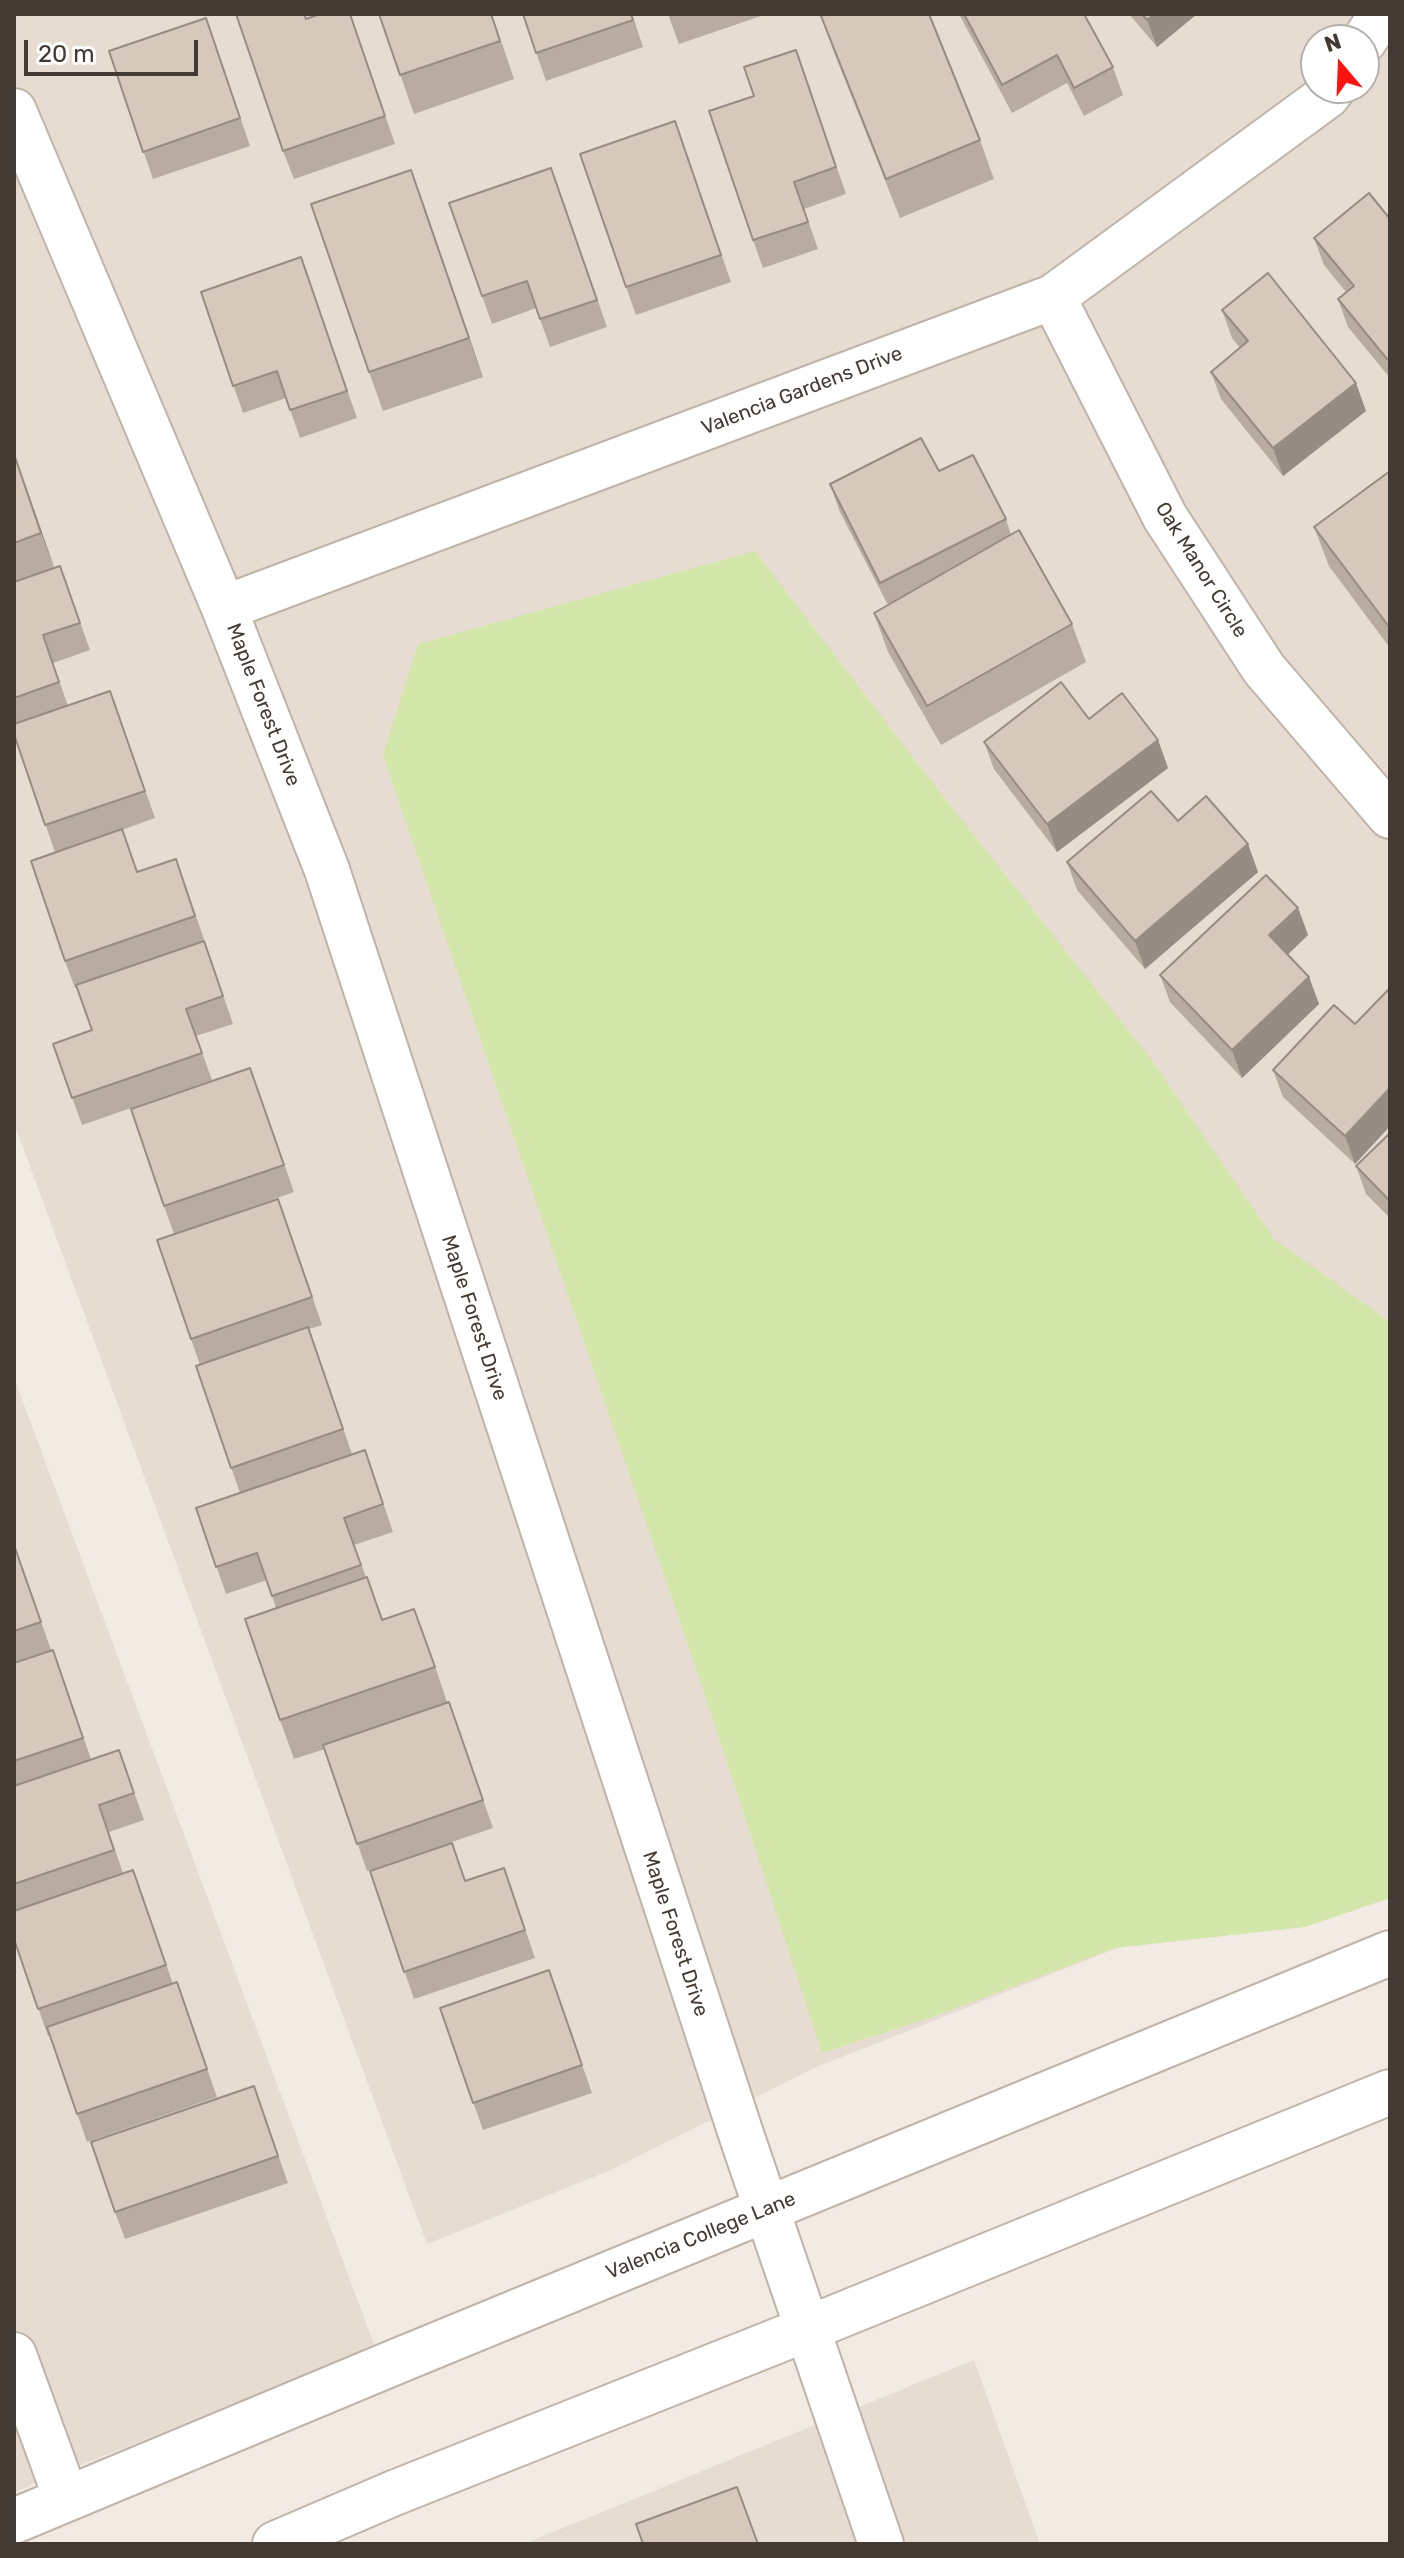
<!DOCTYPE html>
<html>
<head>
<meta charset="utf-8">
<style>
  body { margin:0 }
  #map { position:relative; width:1404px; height:2558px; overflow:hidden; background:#f2ebe3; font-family:Rubik,sans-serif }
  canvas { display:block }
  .frame { position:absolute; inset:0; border:16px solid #433b33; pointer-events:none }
  .north { position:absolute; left:1300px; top:24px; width:80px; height:80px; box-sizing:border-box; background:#fff; border:2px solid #b4b1ad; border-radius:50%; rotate:341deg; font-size:22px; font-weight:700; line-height:32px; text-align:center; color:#433b33 }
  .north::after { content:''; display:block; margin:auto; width:28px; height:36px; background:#fa1511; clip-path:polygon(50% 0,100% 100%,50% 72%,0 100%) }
  .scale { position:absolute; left:24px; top:40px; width:174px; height:36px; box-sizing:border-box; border:4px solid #433b33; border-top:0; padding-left:10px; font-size:24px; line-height:28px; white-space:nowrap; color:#433b33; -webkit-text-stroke:6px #fff; paint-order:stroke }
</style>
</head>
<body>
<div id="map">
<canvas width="1404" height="2558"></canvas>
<div class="frame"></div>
<div class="north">N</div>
<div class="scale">20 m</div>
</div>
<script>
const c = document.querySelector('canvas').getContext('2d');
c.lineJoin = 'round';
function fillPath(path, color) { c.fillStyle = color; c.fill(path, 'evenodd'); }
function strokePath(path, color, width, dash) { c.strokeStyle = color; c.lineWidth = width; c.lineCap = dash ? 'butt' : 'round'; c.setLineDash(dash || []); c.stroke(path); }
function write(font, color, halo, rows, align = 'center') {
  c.font = font + ' Rubik,sans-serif'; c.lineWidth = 7; c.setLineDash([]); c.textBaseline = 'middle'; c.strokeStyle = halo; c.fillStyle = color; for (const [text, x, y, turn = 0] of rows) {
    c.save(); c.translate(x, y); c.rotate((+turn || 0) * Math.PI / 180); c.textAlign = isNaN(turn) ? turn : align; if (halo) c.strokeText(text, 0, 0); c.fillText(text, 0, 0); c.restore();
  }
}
fillPath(new Path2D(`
  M14 14H1390V1840L814 2068 611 2170 427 2244 14 1123ZM1316 40H1364V88H1316Z
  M14 1378 375 2347 14 2492Z
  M974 2360 1040 2544H524Z`), '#e6dcd1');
fillPath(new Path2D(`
  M755 551 928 777 1151 1059 1274 1239 1390 1322V1898L1305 1927 1115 1948 935 2016 822 2053 704 1692 383 755 418 644Z`), '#d4e7ab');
const minor = new Path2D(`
  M1364 41 1382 14
  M14 111 224 608 327 870 743 2140 881 2544
  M1053 297 1165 517 1264 669 1390 816
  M224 608 1053 297 1327 96 1333 88
  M14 2355 66 2498
  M14 2521 400 2360 1390 1953
  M275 2544 394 2493 807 2329 1390 2092`);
strokePath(minor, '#c0b4a9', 48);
strokePath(minor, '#fff', 44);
fillPath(new Path2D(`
  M350 14 395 144 294 179 283 151Z
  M379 14H492L514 79 414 114Z
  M523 14H632L643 47 546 81Z
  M668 14H767L679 44Z
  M959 14H1084L1113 67 1123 95 1084 116 1067 83 1012 113Z
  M1129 14H1197L1157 47Z
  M821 16 980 140 994 179 900 218 835 55Z
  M206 18 250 146 153 179 109 51Z
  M806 77 846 194 804 209 818 249 763 268 753 240 754 96Z
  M675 121 731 282 636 315 626 287Z
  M561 195 607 327 550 347 536 308 492 324 449 203Z
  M425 208 483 377 383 411 369 372Z
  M1390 219V378L1348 327 1338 299 1346 292 1324 265 1314 238Z
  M301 257 357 418 300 438 286 398 243 413 201 292Z
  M1222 310 1366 411 1283 476 1221 399 1211 372 1240 348 1232 338Z
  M14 452 54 568 60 566 90 650 53 663 68 706 110 691 155 818 122 830 137 872 186 887 233 1024 196 1036 212 1080 82 1125 53 1044 92 1030 77 988H75L65 961 55 852 14 734Z
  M939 471 1006 519 1011 535 1072 624 1086 662 941 745 888 652 874 613 888 605 840 512 830 484Z
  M1390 471V648L1329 566 1314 527Z
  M1089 719 1158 740 1168 768 1057 852 994 769 984 742Z
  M1178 821 1258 872 1145 969 1077 890 1067 862Z
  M1298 908 1308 935 1288 954 1309 977 1319 1004 1242 1078 1170 1002 1160 975Z
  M1390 988V1126L1355 1164 1283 1097 1273 1070 1355 1024Z
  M260 1095 294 1192 174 1234 164 1206Z
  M1390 1133V1218L1366 1194 1356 1166Z
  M288 1226 322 1325 309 1329 352 1454 365 1450 393 1532 354 1545 366 1577 383 1619 429 1648 447 1702H449L493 1828 367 1871 325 1749 294 1759 280 1720 276 1608 267 1580 226 1594 196 1508 240 1493 196 1366 200 1365 191 1339Z
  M14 1544 51 1650 14 1662Z
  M53 1650 91 1759 119 1750 144 1820 109 1832 123 1873 133 1870 173 1984 177 1982 217 2097 87 2142 50 2036H48L14 1939V1663Z
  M504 1868 535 1958 414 1999 370 1871 466 1881Z
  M549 1970 592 2093 483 2130 440 2008Z
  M254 2086 288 2183 125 2239 115 2212Z`), '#b8aca1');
fillPath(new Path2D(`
  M1154 14H1197L1157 47 1147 20Z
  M411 170 425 208 483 377 469 338Z
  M1356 383 1366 411 1283 476 1273 448Z
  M14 452 20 470 56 572 41 533Z
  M1158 740 1168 768 1057 852 1047 824Z
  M1248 844 1258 872 1145 969 1135 941Z
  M1298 908 1308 935 1279 963 1269 935Z
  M1309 977 1319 1004 1242 1078 1232 1050Z
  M1390 1088V1126L1355 1164 1345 1136Z`), '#968c83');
const building = new Path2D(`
  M236 14H304L306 19 320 14H350L385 116 283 151Z
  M379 14H491L500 41 400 75Z
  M523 14H631L633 20 536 53Z
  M826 14H929L980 140 886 179 821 16Z
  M964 14H1084L1113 67 1074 88 1057 55 1002 85Z
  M1142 14H1154L1147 20Z
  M206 18 240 118 143 152 109 51Z
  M796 50 836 167 794 182 808 222 753 240 709 111 754 96 744 67Z
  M675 121 721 255 626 287 580 154Z
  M551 168 597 300 540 319 527 281 482 296 449 203Z
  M411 170 469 338 369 372 311 204Z
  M1369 193 1390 219V357L1387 359 1338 299 1354 286 1314 238Z
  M301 257 347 391 290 410 277 371 233 386 201 292Z
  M1268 273 1356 383 1273 448 1211 372 1248 341 1222 310Z
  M921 438 939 471 973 455 1006 519 880 583 830 484Z
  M14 454 41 533 14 543Z
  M1390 471V628L1314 527Z
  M1019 530 1072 624 927 706 874 613Z
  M60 566 80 623 43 635 59 682 14 698V582Z
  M1061 682 1089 719 1122 693 1158 740 1047 824 984 742Z
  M110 691 145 791 45 825 14 734V724Z
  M1151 791 1178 821 1206 796 1248 844 1135 941 1067 862Z
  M122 829 137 872 176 859 195 916 65 961 31 861Z
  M1266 875 1298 908 1269 935 1309 977 1232 1050 1160 975Z
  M204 941 223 996 186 1009 202 1053 72 1098 53 1044 92 1030 76 985Z
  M1390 988V1088L1345 1136 1273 1070 1334 1005 1355 1024Z
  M250 1068 284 1165 164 1206 131 1109Z
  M1390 1133V1201L1356 1166Z
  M278 1199 312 1297 191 1339 157 1240Z
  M308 1327 343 1429 231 1468 196 1366Z
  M365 1450 383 1504 344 1518 361 1565 272 1596 257 1553 216 1567 196 1508Z
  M14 1545 41 1622 14 1631Z
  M367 1577 382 1620 414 1609 435 1667 280 1720 245 1619Z
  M53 1650 83 1738 14 1761V1663Z
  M449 1702 483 1800 357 1844 323 1745Z
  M119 1750 134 1793 99 1805 114 1850 14 1884V1786Z
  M452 1843 465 1881 504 1868 525 1930 404 1972 370 1871Z
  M133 1870 166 1965 38 2009 14 1939V1911Z
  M549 1970 582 2065 473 2103 440 2008Z
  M177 1982 207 2069 77 2114 47 2027Z
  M254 2086 278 2156 115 2212 91 2142Z
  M737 2487 758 2544H643L636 2524Z`);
fillPath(building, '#d6c8bb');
strokePath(building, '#968c83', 2);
write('20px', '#433b33', '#fff', [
  ["Valencia Gardens Drive",802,391,-21],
  ["Oak Manor Circle",1201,570,58],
  ["Maple Forest Drive",263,705,69],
  ["Maple Forest Drive",474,1318,72],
  ["Maple Forest Drive",675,1934,72],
  ["Valencia College Lane",701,2236,-22]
]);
</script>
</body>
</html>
